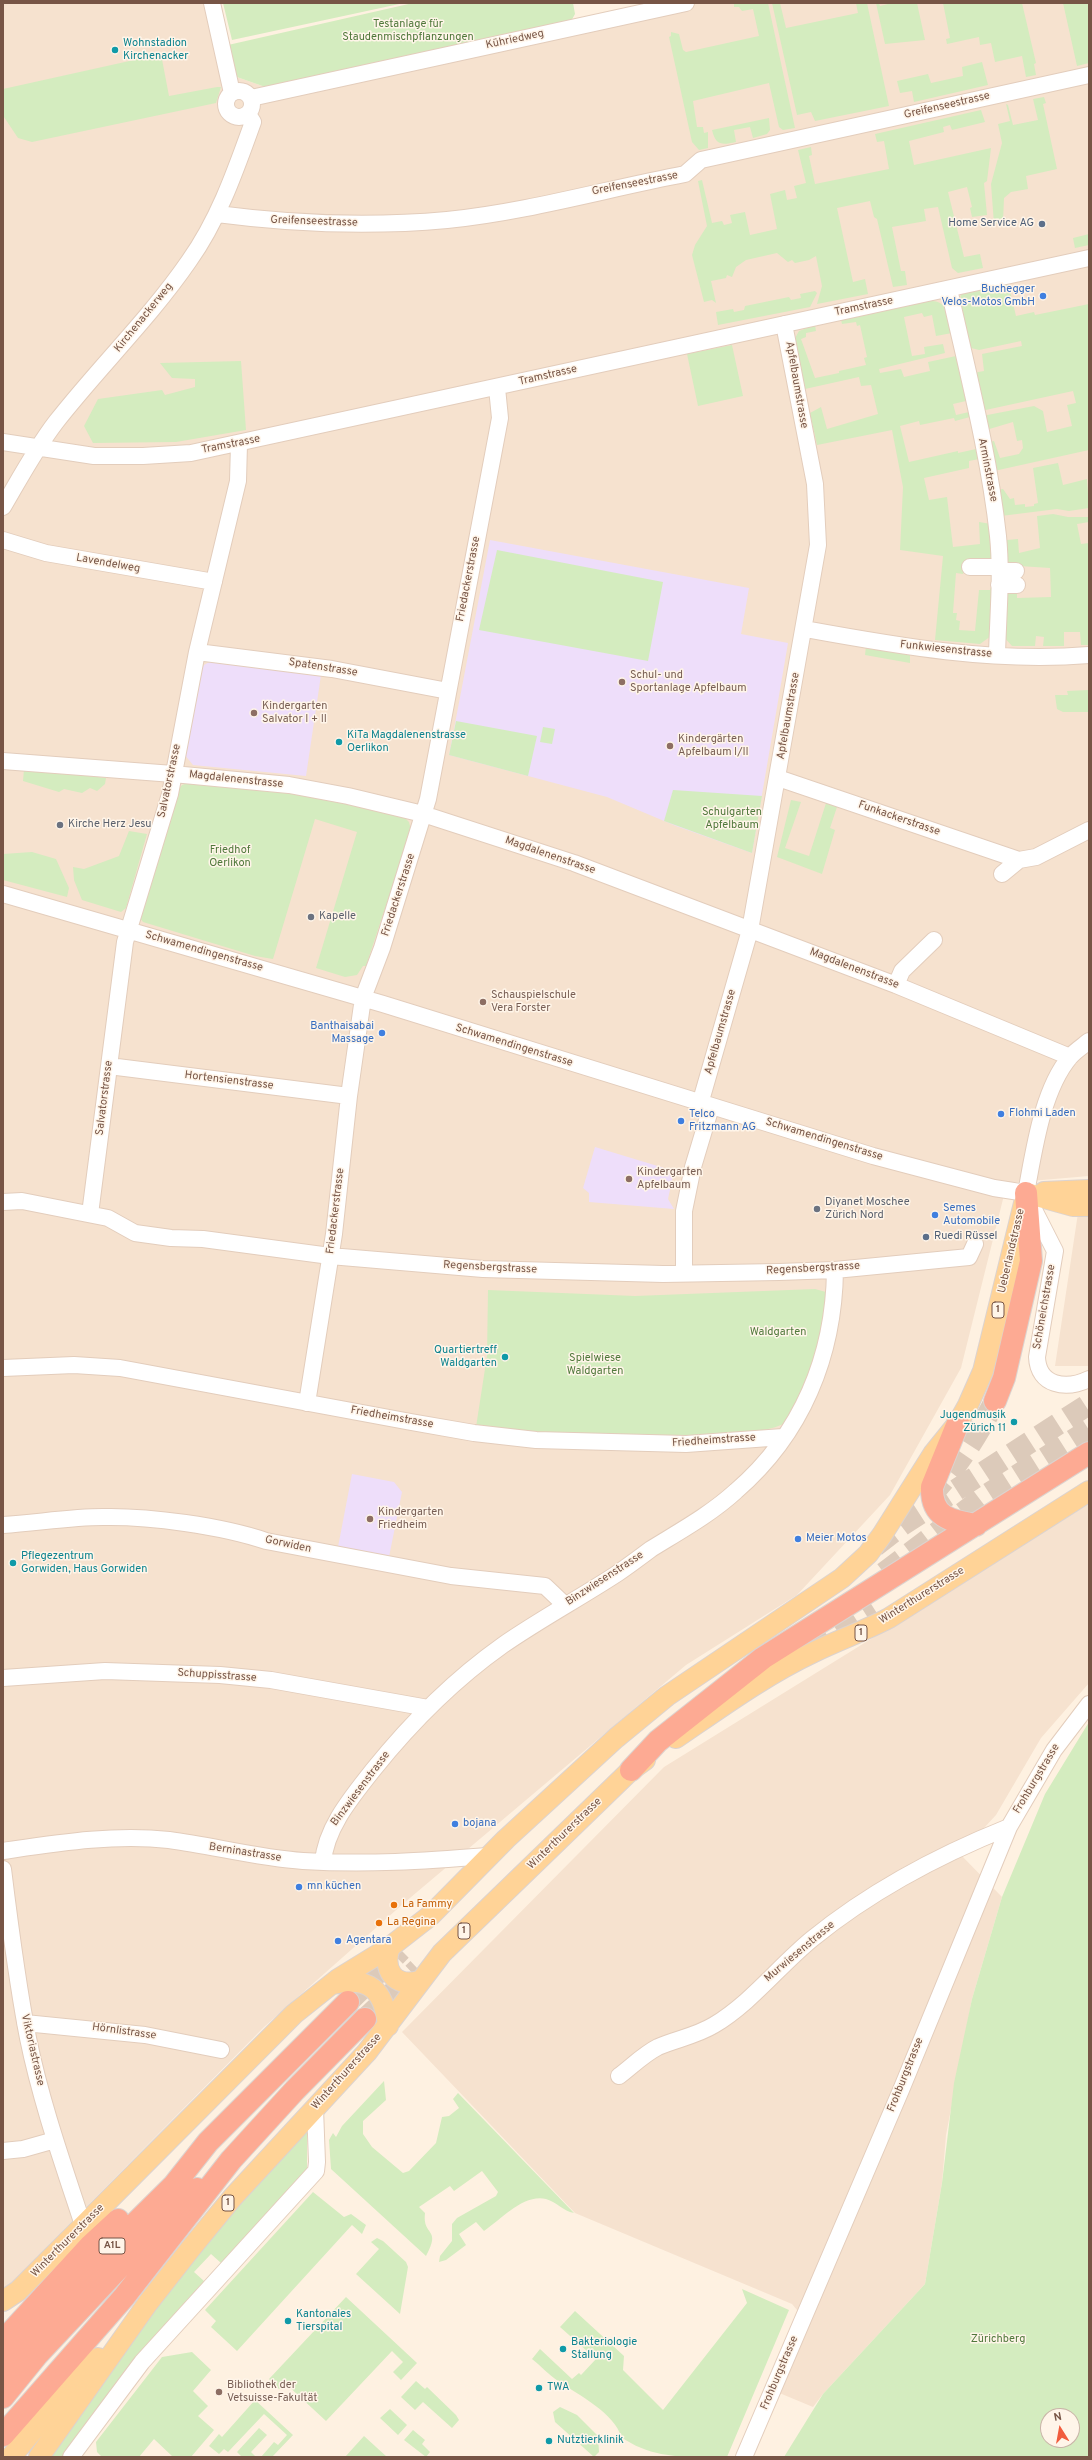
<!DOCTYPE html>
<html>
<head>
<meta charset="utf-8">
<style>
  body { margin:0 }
  #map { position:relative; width:1092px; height:2460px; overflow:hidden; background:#fef1e1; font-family:Overpass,sans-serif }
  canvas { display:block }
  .frame { position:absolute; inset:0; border:4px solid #775546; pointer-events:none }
  .north { position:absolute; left:1040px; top:2408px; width:40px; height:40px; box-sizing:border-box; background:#fff5e9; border:1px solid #c9b5a8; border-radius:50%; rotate:349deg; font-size:11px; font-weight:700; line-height:16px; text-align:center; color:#775546 }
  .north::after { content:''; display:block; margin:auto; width:14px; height:18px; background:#f15c3d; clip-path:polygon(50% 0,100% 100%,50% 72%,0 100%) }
</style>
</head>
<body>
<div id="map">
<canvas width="1092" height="2460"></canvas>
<div class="frame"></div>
<div class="north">N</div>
</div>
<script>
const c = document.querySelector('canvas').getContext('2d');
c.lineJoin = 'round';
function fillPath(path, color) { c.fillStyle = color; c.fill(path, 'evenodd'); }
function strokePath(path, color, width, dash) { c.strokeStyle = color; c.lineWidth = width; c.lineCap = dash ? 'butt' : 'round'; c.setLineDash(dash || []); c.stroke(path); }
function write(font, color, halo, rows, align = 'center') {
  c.font = font + ' Overpass,sans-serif'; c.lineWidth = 3; c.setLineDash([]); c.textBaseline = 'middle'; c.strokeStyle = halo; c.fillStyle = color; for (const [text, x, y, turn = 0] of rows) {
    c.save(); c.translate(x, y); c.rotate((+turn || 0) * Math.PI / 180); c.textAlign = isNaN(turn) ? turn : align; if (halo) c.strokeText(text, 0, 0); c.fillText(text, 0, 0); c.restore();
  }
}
fillPath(new Path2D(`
  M3 3H208L234 76 271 89 663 3H1089V1176L1007 1183 961 1368 890 1495 797 1595 686 1665 404 1903 264 2027 3 2291Z
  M1089 1212V1366H1055L1078 1213Z
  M1089 1504V1683L1041 1738 996 1815 960 1854 1002 1897 972 1999 946 2135 942 2183 925 2284 823 2394 813 2407 777 2392 808 2323 792 2304 575 2213 402 2032 664 1767Z`), '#f6e2cf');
fillPath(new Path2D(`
  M490 540 749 588 741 634 788 643 752 853 676 826 607 797 449 755Z
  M211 661 321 675 306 776 193 765 184 754 201 671 204 665Z
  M595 1147 674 1171 668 1199 674 1209 589 1202V1193L583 1188Z
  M352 1474 394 1482 402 1492 389 1557 338 1547Z`), '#eedefa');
fillPath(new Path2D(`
  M223 3H404L232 40Z
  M413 3H573L575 14 570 23 271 89 234 76 228 45Z
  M734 3H768L795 128 783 130 779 127 769 83 693 101 697 127H703L704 133 708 132V148L699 150 692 142 669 37 671 36V32L679 34 683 50 686 52 759 36 753 9 742 11 739 7H734Z
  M772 3H780L786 28 858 13 856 3H867L889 106 815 121 811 112 797 115Z
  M876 3H879L880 6 892 3H917L925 40 885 44Z
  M943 3H1022L1036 63 1034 64 1036 75 1026 77 1022 56 995 62 991 43 980 45 979 37 947 44 946 39 950 38Z
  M1063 3H1089V63L1077 66Z
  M161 54 169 96 217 87H221L216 103 32 142 18 138 4 117 3 89Z
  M982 62 988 85 914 102 912 91 900 93 897 81 928 74 931 83 963 76 962 67Z
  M1044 97 1046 103 1043 104 1057 169 1026 176 1028 189 1011 192 1004 198 1003 222 994 224 991 184 1002 143 998 124 1010 121 1006 104 1008 105 1013 125 1038 120 1033 99Z
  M981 110 985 122 952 130 950 125 943 127 944 132 909 141 914 165 991 148 987 181 984 183 987 215 972 217 970 208 972 207 967 187 948 192 964 257 980 254 983 268 958 273 952 268 938 207 924 209 926 221 892 227 901 271H905L907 285 893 287 877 219 874 217 870 201 837 208 853 282 865 279 868 294 817 304 822 286 816 256 809 260 795 263 792 260 788 262 777 253 746 260 736 267 732 277 727 275 726 278 711 281 716 303 712 300 704 302 692 255 695 245 707 226 698 181 702 180 712 223 722 221 724 225 732 223 730 215 745 212 750 235 777 229 770 194 785 190 787 200 797 198 794 186 806 183 798 150 811 147 812 155 809 156 815 184 889 169 884 141 877 142 875 134Z
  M769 118 770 130 767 134 753 138 750 127 734 130 736 142C722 145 716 146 712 130Z
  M1089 234V245L1075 248 1073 238Z
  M1008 283 1016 316 1034 312 1035 315 1089 304V450L994 471 989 442 994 441 1000 458 1019 454 1023 448 1022 440 1017 441 1013 422 986 430 982 416 1034 406 1043 411 1047 432 1072 426 1067 405 1076 403 1073 391 981 411 973 373 984 371 982 354 1022 346 1021 341 979 350 971 348C961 334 958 310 961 293Z
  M815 291 817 293 810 307 718 325 716 312 733 309 734 312 744 310 745 306 789 297 791 300 801 298 800 294Z
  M930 301C949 300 948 319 952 333L936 336 932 315 924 317 922 313 904 317 912 356 925 354 924 347 943 344 945 353 879 369 880 373 901 369 904 377 930 371 928 362 956 356 966 401 953 404 956 415 969 412 970 417 955 421 954 418 920 425 919 421 900 426 909 462 958 451V453L976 449 979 459 969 461V468L924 478 929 500 947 497 953 547 980 544 979 522 991 524 992 560 964 569 963 574 956 573 953 613H957L956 620 960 621 959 630 975 631 979 590H990L993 581 991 636 980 644 935 640 943 556 900 550 903 487 892 430 817 445 810 413 821 407 827 429 878 414 871 385 861 386 859 377 805 389 794 340 799 331 815 325 816 331 806 333V337L801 339 815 378 839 373V371L866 365 864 358 867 357 860 325 857 326 856 322 842 324 841 320Z
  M732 345 743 396 698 406 687 354Z
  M241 361 246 430 176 442 93 443 84 426 98 399 162 390 165 395 195 387V379L172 378 160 363Z
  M1058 463 1063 485 1087 479 1089 508 1069 511 1057 509 1001 516 997 490 1003 489 1010 499 1014 498 1015 505 1025 504V507L1034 506V504L1038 503 1033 468Z
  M1053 514 1068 517H1089V522L1077 524 1081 544 1089 543V645H1081L1080 632H1064V646H1043L1044 637 1036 636 1035 646H1012L1003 636 1005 591H1017V598L1051 597 1050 568 1004 565V544L1007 540 1018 539 1019 553 1040 548 1037 516Z
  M497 550 663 582 648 661 479 630Z
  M866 646 910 653V663L865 655Z
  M1089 690V712H1063L1057 709 1055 695H1068L1067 691Z
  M456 721 537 736 528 776 449 755Z
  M543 727 555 729 552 744 540 742Z
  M24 769 106 778 105 784 97 791 90 788 82 793 64 789 59 792 23 781Z
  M191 782 286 790 404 817 409 822 411 830 366 966H363L357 975 345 977 316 968 357 832 315 819 273 959 255 956 143 922 140 918 177 791 182 785Z
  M673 790 762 796 752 853 664 821Z
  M791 800 801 802 785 848 809 856 827 800 838 804 830 828 835 830 822 874 777 857Z
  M129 831 147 834 126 908 121 912 82 900 74 880 73 867 84 869 119 856Z
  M32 852 56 859 69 888 67 897 3 880V854Z
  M815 1289 826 1292 828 1296 819 1352 789 1421C771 1432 751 1431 731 1433 646 1441 561 1435 476 1427L487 1356 488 1290 635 1296Z
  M1089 1722V2457H784L823 2394 925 2284 942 2183 954 2083 972 1999 1002 1897 1045 1794ZM1048 2416H1072V2440H1048Z
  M384 2081 386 2100 363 2121V2134L372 2147 403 2173 409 2171 436 2143 442 2117 449 2116 459 2108 453 2099 458 2093 574 2213C563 2211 557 2202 546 2199 523 2194 502 2219 484 2231L476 2222 459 2234 466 2245 446 2260 439 2262 440 2256 452 2241V2224L457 2218 496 2196 498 2192 482 2171 454 2191 450 2186 419 2207 425 2213C422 2237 442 2227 426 2256L331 2169 329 2140 333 2133 336 2137 342 2126Z
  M307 2130V2171L228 2261 221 2263 211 2254 194 2272 204 2281 202 2288 65 2457H50L161 2301 238 2205Z
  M313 2192 344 2217 351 2214 366 2225 362 2234 352 2225 237 2351 211 2327 216 2321 205 2310Z
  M377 2238 383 2241 406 2262 408 2267 400 2314 356 2274 379 2249 371 2242Z
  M742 2289 789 2310 727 2457C689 2457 654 2460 621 2437 616 2414 577 2394 558 2381 549 2375 541 2366 532 2359L540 2349 572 2379 579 2373 581 2375 596 2359 560 2327 575 2311 624 2356 623 2370 663 2410 747 2303Z
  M346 2297 417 2363 401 2380 393 2372 403 2362 392 2351 326 2421 285 2383 279 2389 269 2379Z
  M192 2352 211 2370 193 2391 208 2406 198 2416 214 2430 191 2457H173L154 2439 139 2457H102L97 2452 96 2442 162 2357Z
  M416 2381 425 2389 427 2387 456 2415 459 2420 452 2428 423 2402 415 2410 401 2397Z
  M255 2400 293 2435 272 2457H261L274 2442 278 2445 287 2435 264 2414 228 2452 224 2449 219 2454 209 2446 219 2434 222 2437Z
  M560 2407 577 2415 598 2436 599 2452 594 2457 555 2422 553 2412Z
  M390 2409 407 2425 398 2435 380 2418Z
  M259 2428 267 2435 251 2452 256 2457H242L237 2452Z
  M413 2430 425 2440 422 2444 430 2452 426 2457 404 2440Z
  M364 2436 387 2457H345Z`), '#d4ecbf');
strokePath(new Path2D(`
  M929 1497C957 1468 977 1436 995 1401
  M875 1546 902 1525 1089 1404
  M884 1573 985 1496 1089 1430
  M809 1648 873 1607
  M348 2002 401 1950
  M365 2019 418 1969`), '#dccaba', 22, [22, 11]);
const minor = new Path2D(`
  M212 3 232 93
  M226 104a13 13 0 1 1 26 0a13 13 0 1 1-26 0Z
  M251 98 686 3
  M217 214C293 224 370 227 447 220 527 212 606 189 685 174L701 160 1089 75
  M949 289C967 370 989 453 998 536 1002 575 998 615 997 655
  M3 442 94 456H143L191 453 1089 258
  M3 507C20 478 36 448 56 422 99 367 149 319 189 261 219 219 236 169 253 122L248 114
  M3 540 46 553 214 582
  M970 567H999
  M999 571H1016
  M999 585H1017
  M805 629C898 646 994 663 1089 655
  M197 652 332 669 448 691
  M3 761 173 774 289 785 348 796 423 814 574 863 896 985 1070 1057
  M778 778 1019 860 1036 857 1089 830
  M1002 874 1019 860
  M3 894 383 1004 873 1156 994 1188 1026 1193
  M896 985 902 971 934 940
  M109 1066 349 1096
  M700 1104 750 930 818 545 815 484 784 324
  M1026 1193C1034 1151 1042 1090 1070 1057 1075 1051 1083 1046 1089 1041
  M1029 1200 1055 1251 1037 1357C1038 1386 1066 1390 1089 1379
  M3 1202 22 1201 108 1218 135 1233 171 1238 203 1239 330 1256 483 1269 663 1274 779 1272 835 1270 969 1257 975 1244
  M90 1214 125 942 170 794 197 652 238 481 239 444
  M684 1273V1211L693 1167 711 1107
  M3 1368 74 1365 120 1368 411 1422 474 1433 536 1440 686 1444 783 1437
  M307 1403 334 1234 349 1096 363 998 382 948 428 799 500 418 497 388
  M3 1525C36 1523 70 1517 103 1517 149 1516 222 1526 266 1541L451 1576 545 1586 565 1605
  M3 1678 105 1671 220 1675 271 1680 428 1708
  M3 1851C58 1843 113 1834 169 1840 214 1846 258 1858 303 1861 366 1865 425 1861 488 1856
  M323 1862C326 1827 352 1797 373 1770 410 1724 455 1679 503 1645 539 1620 578 1599 615 1575 627 1567 639 1558 651 1549 680 1531 711 1514 736 1491 802 1434 834 1356 835 1270
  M3 1869C10 1926 17 1982 28 2038 41 2102 63 2164 83 2225
  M25 2023 145 2035 221 2050
  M619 2076C631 2067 644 2054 658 2047 676 2039 696 2036 714 2025 751 2003 779 1966 812 1939 871 1891 939 1855 1009 1827
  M3 2151 23 2149 55 2140
  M71 2457 142 2362 316 2171 317 2162 315 2108
  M744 2457 901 2090 1009 1827 1054 1750 1089 1704`);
const major = new Path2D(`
  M1044 1192 1089 1190
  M1026 1193 1073 1206H1089
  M676 1738C720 1708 765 1675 814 1652 839 1640 864 1631 889 1618L1089 1491
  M390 1947C382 1969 394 1988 419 1981
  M333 1984C370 1976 384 1990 388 2026
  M3 2301 18 2291 294 2014 338 1979 390 1947 431 1915 506 1839 616 1738 667 1696 842 1578 868 1554 882 1535 933 1454 958 1423 968 1405 983 1371 1024 1203
  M11 2457 57 2402 98 2358
  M39 2457 148 2303 192 2247 233 2197 367 2052 442 1953 631 1770 645 1760`);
const highway = new Path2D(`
  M995 1401 1004 1378 1031 1261 1026 1193
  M958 1423 932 1487C931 1517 950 1521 976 1525
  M631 1770 658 1741 763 1658 1089 1453
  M3 2341 91 2245 118 2220
  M3 2369 103 2255 174 2185 208 2142 348 2002
  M3 2397 37 2355 177 2206 197 2189
  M3 2435 124 2297 231 2160 295 2090 365 2019`);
strokePath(minor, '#e3cdbc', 18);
strokePath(major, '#dcd3cf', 22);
strokePath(highway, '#dcd3cf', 24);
strokePath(minor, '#fff', 16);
strokePath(major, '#ffd397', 20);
strokePath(highway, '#fdaa93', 22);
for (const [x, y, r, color] of [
  [115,50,4,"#0f9aa8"],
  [1042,224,4,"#5c6f8a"],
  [1043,296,4,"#3f7fe0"],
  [622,682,4,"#8d6e63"],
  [254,713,4,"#8d6e63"],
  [339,742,4,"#0f9aa8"],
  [670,746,4,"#8d6e63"],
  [60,825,4,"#6b7280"],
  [311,917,4,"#6b7280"],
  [483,1002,4,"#8d6e63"],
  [382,1033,4,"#3f7fe0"],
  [1001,1114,4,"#3f7fe0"],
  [681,1121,4,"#3f7fe0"],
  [629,1179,4,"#8d6e63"],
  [817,1209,4,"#6b7280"],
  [935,1215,4,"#3f7fe0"],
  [926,1237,4,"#5c6f8a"],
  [505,1357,4,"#0f9aa8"],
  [1014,1422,4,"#0f9aa8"],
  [370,1519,4,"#8d6e63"],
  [798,1539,4,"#3f7fe0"],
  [13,1563,4,"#0f9aa8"],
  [455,1824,4,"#3f7fe0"],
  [299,1887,4,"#3f7fe0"],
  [394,1905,4,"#e8710a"],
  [379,1923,4,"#e8710a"],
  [338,1941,4,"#3f7fe0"],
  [288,2321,4,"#0f9aa8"],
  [563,2349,4,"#0f9aa8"],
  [539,2388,4,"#0f9aa8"],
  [219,2392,4,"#8d6e63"],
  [549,2441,4,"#0f9aa8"]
]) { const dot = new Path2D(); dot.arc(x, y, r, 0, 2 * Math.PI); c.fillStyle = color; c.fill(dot); strokePath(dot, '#fff5e9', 1.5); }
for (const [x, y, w] of [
  [998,1310,12],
  [861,1633,12],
  [464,1931,12],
  [228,2203,12],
  [112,2246,26]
]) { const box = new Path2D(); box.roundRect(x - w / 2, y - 8, w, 16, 3); c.fillStyle = '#fff5e9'; c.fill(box); strokePath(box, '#775546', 1); }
write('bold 10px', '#775546', null, [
  ["1",998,1310],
  ["1",861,1633],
  ["1",464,1931],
  ["1",228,2203],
  ["A1L",112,2246]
]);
write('11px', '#50783b', '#fff5e9', [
  ["Testanlage für",408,25],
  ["Staudenmischpflanzungen",408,38],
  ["Schulgarten",732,813],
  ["Apfelbaum",732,826],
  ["Friedhof",230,851],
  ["Oerlikon",230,864],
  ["Waldgarten",778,1333],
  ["Spielwiese",595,1359],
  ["Waldgarten",595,1372],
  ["Zürichberg",998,2340]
]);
write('11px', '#775546', '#fff5e9', [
  ["Kühriedweg",515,40,-12],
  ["Greifenseestrasse",947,106,-13],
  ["Greifenseestrasse",635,184,-11],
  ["Greifenseestrasse",314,222,2],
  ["Tramstrasse",864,307,-12],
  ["Kirchenackerweg",144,318,-51],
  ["Tramstrasse",548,376,-13],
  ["Apfelbaumstrasse",796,385,80],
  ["Tramstrasse",231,445,-11],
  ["Arminstrasse",987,470,79],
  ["Lavendelweg",108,564,10],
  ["Friedackerstrasse",469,579,-79],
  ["Funkwiesenstrasse",946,650,6],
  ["Spatenstrasse",323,668,9],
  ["Apfelbaumstrasse",789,716,-80],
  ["Magdalenenstrasse",236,780,6],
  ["Salvatorstrasse",170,781,-78],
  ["Funkackerstrasse",899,819,19],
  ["Magdalenenstrasse",550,856,19],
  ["Friedackerstrasse",399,895,-72],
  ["Schwamendingenstrasse",204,952,16],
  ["Magdalenenstrasse",854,969,21],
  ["Apfelbaumstrasse",721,1032,-74],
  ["Schwamendingenstrasse",514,1046,17],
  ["Hortensienstrasse",229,1081,7],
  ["Salvatorstrasse",105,1098,-83],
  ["Schwamendingenstrasse",824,1140,17],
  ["Friedackerstrasse",336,1211,-83],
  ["Ueberlandstrasse",1012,1251,-77],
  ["Regensbergstrasse",490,1268,3],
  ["Regensbergstrasse",813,1269,-3],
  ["Schöneichstrasse",1045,1307,-80],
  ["Friedheimstrasse",392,1418,10],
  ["Friedheimstrasse",714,1441,-4],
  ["Gorwiden",288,1545,12],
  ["Binzwiesenstrasse",605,1579,-33],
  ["Winterthurerstrasse",922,1596,-32],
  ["Schuppisstrasse",217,1676,4],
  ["Frohburgstrasse",1037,1779,-59],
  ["Binzwiesenstrasse",361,1789,-53],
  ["Winterthurerstrasse",565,1834,-44],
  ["Berninastrasse",245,1853,9],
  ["Murwiesenstrasse",800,1952,-40],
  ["Hörnlistrasse",124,2032,8],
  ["Viktoriastrasse",32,2050,77],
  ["Winterthurerstrasse",347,2072,-48],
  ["Frohburgstrasse",906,2075,-68],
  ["Winterthurerstrasse",68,2241,-45],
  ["Frohburgstrasse",780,2373,-67]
]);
write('11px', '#0d838f', '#fff5e9', [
  ["Wohnstadion",123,44],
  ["Kirchenacker",123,57],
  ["KiTa Magdalenenstrasse",347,736],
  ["Oerlikon",347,749],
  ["Quartiertreff",497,1351,"right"],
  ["Waldgarten",497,1364,"right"],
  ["Jugendmusik",1006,1416,"right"],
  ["Zürich 11",1006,1429,"right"],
  ["Pflegezentrum",21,1557],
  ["Gorwiden, Haus Gorwiden",21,1570],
  ["Kantonales",296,2315],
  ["Tierspital",296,2328],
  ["Bakteriologie",571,2343],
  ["Stallung",571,2356],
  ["TWA",547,2388],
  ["Nutztierklinik",557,2441]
], 'left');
write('11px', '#4e5e75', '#fff5e9', [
  ["Home Service AG",1034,224],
  ["Ruedi Rüssel",934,1237,"left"]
], 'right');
write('11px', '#366cbe', '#fff5e9', [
  ["Buchegger",1035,290,"right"],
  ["Velos-Motos GmbH",1035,303,"right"],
  ["Banthaisabai",374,1027,"right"],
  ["Massage",374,1040,"right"],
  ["Flohmi Laden",1009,1114],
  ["Telco",689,1115],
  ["Fritzmann AG",689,1128],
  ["Semes",943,1209],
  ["Automobile",943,1222],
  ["Meier Motos",806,1539],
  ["bojana",463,1824],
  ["mn küchen",307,1887],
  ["Agentara",346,1941]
], 'left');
write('11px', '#785e54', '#fff5e9', [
  ["Schul- und",630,676],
  ["Sportanlage Apfelbaum",630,689],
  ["Kindergarten",262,707],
  ["Salvator I + II",262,720],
  ["Kindergärten",678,740],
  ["Apfelbaum I/II",678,753],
  ["Schauspielschule",491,996],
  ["Vera Forster",491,1009],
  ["Kindergarten",637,1173],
  ["Apfelbaum",637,1186],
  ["Kindergarten",378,1513],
  ["Friedheim",378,1526],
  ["Bibliothek der",227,2386],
  ["Vetsuisse-Fakultät",227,2399]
], 'left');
write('11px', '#5b616d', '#fff5e9', [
  ["Kirche Herz Jesu",68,825],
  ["Kapelle",319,917],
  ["Diyanet Moschee",825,1203],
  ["Zürich Nord",825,1216]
], 'left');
write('11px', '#c56008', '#fff5e9', [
  ["La Fammy",402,1905],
  ["La Regina",387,1923]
], 'left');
</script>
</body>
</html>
